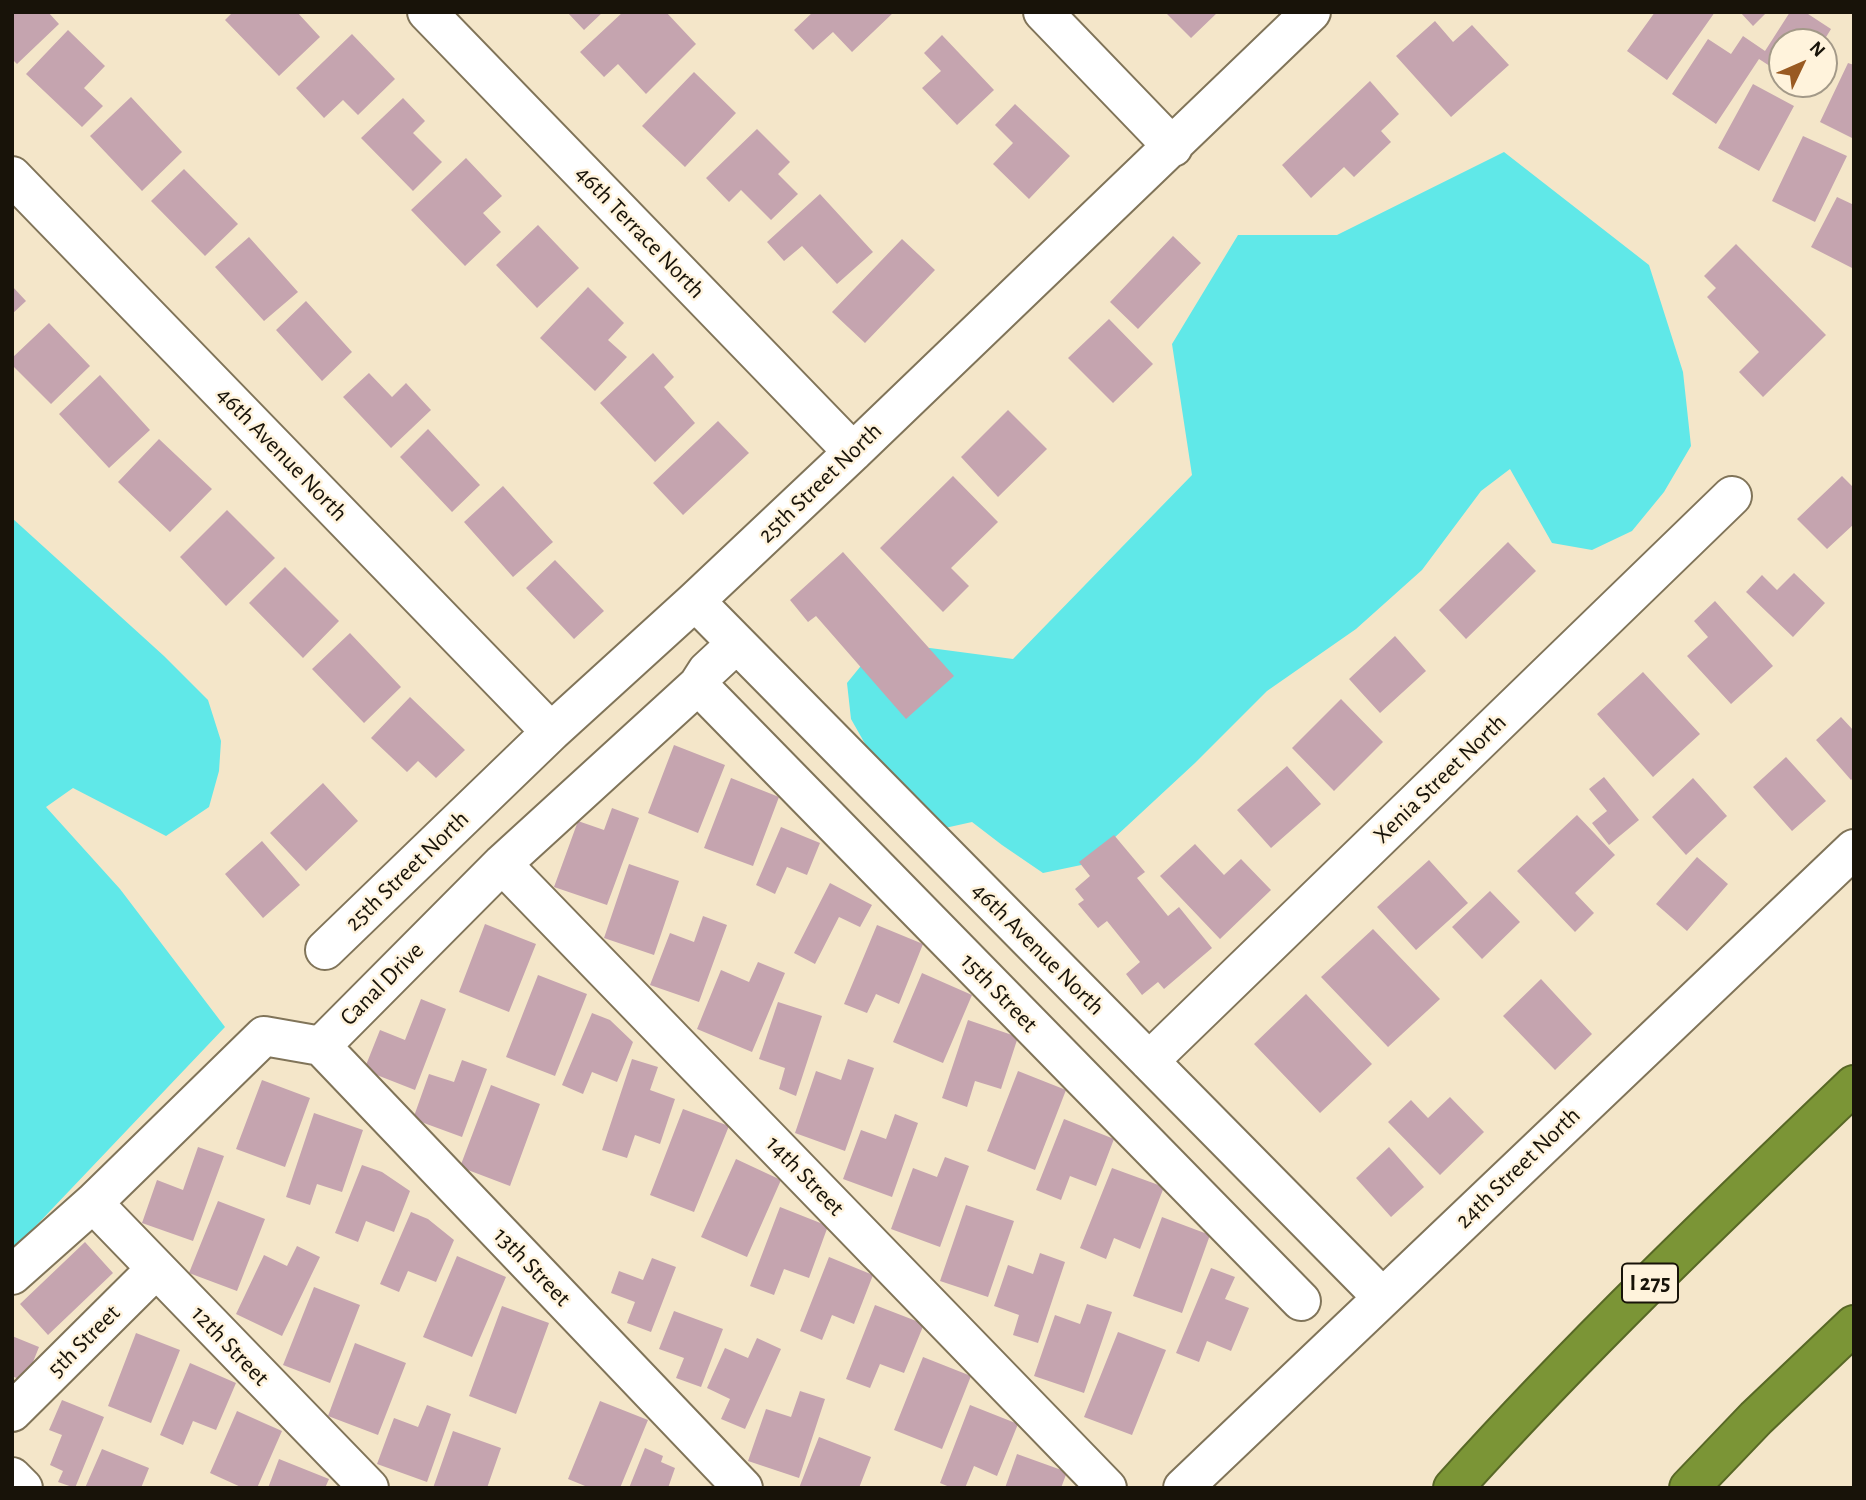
<!DOCTYPE html>
<html>
<head>
<meta charset="utf-8">
<style>
  body { margin:0 }
  #map { position:relative; width:1866px; height:1500px; overflow:hidden; background:#f4e6c9; font-family:"Alegreya Sans",sans-serif }
  canvas { display:block }
  .frame { position:absolute; inset:0; border:14px solid #181309; pointer-events:none }
  .north { position:absolute; left:1768px; top:28px; width:70px; height:70px; box-sizing:border-box; background:#fff3dc; border:2px solid #a39988; border-radius:50%; rotate:46deg; font-size:19px; font-weight:700; line-height:28px; text-align:center; color:#181309 }
  .north::after { content:''; display:block; margin:auto; width:24px; height:32px; background:#995a22; clip-path:polygon(50% 0,100% 100%,50% 72%,0 100%) }
</style>
</head>
<body>
<div id="map">
<canvas width="1866" height="1500"></canvas>
<div class="frame"></div>
<div class="north">N</div>
</div>
<script>
const c = document.querySelector('canvas').getContext('2d');
c.lineJoin = 'round';
function fillPath(path, color) { c.fillStyle = color; c.fill(path, 'evenodd'); }
function strokePath(path, color, width, dash) { c.strokeStyle = color; c.lineWidth = width; c.lineCap = dash ? 'butt' : 'round'; c.setLineDash(dash || []); c.stroke(path); }
function write(font, color, halo, rows, align = 'center') {
  c.font = font + ' "Alegreya Sans",sans-serif'; c.lineWidth = 5; c.setLineDash([]); c.textBaseline = 'middle'; c.strokeStyle = halo; c.fillStyle = color; for (const [text, x, y, turn = 0] of rows) {
    c.save(); c.translate(x, y); c.rotate((+turn || 0) * Math.PI / 180); c.textAlign = isNaN(turn) ? turn : align; if (halo) c.strokeText(text, 0, 0); c.fillText(text, 0, 0); c.restore();
  }
}
fillPath(new Path2D(`
  M1504 152 1649 265 1683 372 1691 446 1664 492 1632 531 1592 550 1552 543 1510 469 1481 491 1422 570 1356 629 1267 691 1195 763 1086 864 1043 873 1002 845 972 822 945 828 868 749 851 719 847 683 877 646 930 648 1013 659 1192 475 1172 344 1238 235H1337Z
  M12 518 164 656 208 700 221 741 219 771 209 807 166 836 73 788 46 807 120 889 225 1027 12 1251Z`), '#60e8e8');
fillPath(new Path2D(`
  M12 12H48L59 24 17 64 12 59Z
  M233 12H297L320 37 279 76 225 20Z
  M567 12H603L584 30Z
  M623 12H666L696 44 646 94 618 64 604 77 580 52Z
  M813 12H894L852 52 833 32 813 50 794 30Z
  M1165 12H1218L1191 38Z
  M1655 12H1715L1667 80 1627 51Z
  M1740 12H1767L1753 26Z
  M1790 12H1805L1831 29 1823 42H1782V74L1759 59 1716 124 1672 94 1708 39 1731 54 1743 36 1765 51Z
  M1435 21 1453 42 1472 25 1509 65 1451 117 1396 56Z
  M68 30 105 66 84 88 103 106 82 127 26 74Z
  M352 34 395 79 358 115 343 100 324 118 296 88Z
  M942 35 994 90 957 125 922 88 941 71 924 53Z
  M1848 63 1854 65V139L1820 122Z
  M694 72 736 113 685 167 642 126Z
  M1370 81 1399 114 1381 131 1391 142 1354 177 1344 167 1311 198 1282 165Z
  M1753 84 1794 106 1759 171 1718 148Z
  M131 97 182 152 142 191 90 136Z
  M403 98 425 121 413 133 442 162 413 191 361 138Z
  M1015 104 1070 156 1029 199 993 164 1013 143 995 125Z
  M757 129 790 162 778 174 798 194 771 220 741 190 729 202 706 178Z
  M1803 136 1847 156 1815 222 1772 201Z
  M466 158 502 196 483 213 501 232 465 266 411 210Z
  M184 169 238 224 205 256 151 201Z
  M820 194 873 252 837 284 802 246 784 261 767 242Z
  M1837 197 1854 205V269L1811 247Z
  M538 225 579 268 537 308 496 265Z
  M1173 236 1201 263 1138 329 1110 302Z
  M249 237 298 292 264 321 215 267Z
  M902 239 935 270 865 343 832 312Z
  M1736 244 1826 335 1763 397 1739 372 1759 352 1707 297 1716 288 1704 276Z
  M12 286 26 301 12 314Z
  M588 287 624 323 608 340 627 357 595 391 540 338Z
  M306 301 352 352 322 381 276 330Z
  M1109 319 1153 364 1113 403 1068 358Z
  M49 323 90 366 51 404 12 365V358Z
  M653 353 674 377 664 387 695 423 655 462 600 403Z
  M369 373 392 397 406 383 431 410 391 448 343 397Z
  M100 375 150 430 109 468 59 414Z
  M1008 410 1047 449 998 497 961 457Z
  M718 421 749 453 683 515 653 483Z
  M428 429 480 485 452 512 400 457Z
  M159 439 212 489 170 532 118 482Z
  M953 476 998 522 951 568 969 586 943 612 880 548Z
  M1842 476 1854 488V524L1827 549 1797 519Z
  M503 486 553 542 513 577 464 522Z
  M227 510 275 558 226 606 180 557Z
  M1508 542 1536 571 1466 639 1439 610Z
  M843 552 954 676 906 719 816 616 808 622 790 600Z
  M555 560 604 611 574 639 526 588Z
  M285 567 339 621 303 658 249 603Z
  M1794 573 1825 603 1793 637 1746 592 1762 575 1777 590Z
  M1715 601 1773 666 1731 704 1687 656 1708 637 1694 621Z
  M350 633 401 687 364 723 312 669Z
  M1395 636 1426 671 1380 713 1349 679Z
  M1643 672 1700 734 1653 777 1597 714Z
  M410 697 465 750 436 778 418 761 407 772 371 738Z
  M1341 699 1383 742 1334 791 1292 748Z
  M1841 717 1854 731V777L1851 780 1816 740Z
  M674 745 725 765 698 833 648 813Z
  M1786 757 1826 801 1792 831 1753 787Z
  M1287 766 1321 804 1271 848 1237 810Z
  M1604 777 1639 820 1609 845 1592 823 1607 811 1589 789Z
  M731 778 779 797 753 866 704 848Z
  M1693 778 1727 816 1686 855 1652 817Z
  M323 783 358 821 306 871 270 833Z
  M612 808 639 818 607 905 554 887 578 821 604 830Z
  M1577 815 1615 855 1575 893 1594 913 1575 932 1517 871Z
  M781 827 820 843 807 875 787 867 775 894 756 885Z
  M1114 835 1145 872 1137 878 1168 916 1179 907 1212 948 1164 989 1158 982 1142 995 1126 974 1140 962 1107 921 1098 928 1078 904 1084 900 1075 889 1090 876 1079 862Z
  M262 841 300 885 263 918 225 874Z
  M1195 844 1224 875 1241 859 1271 890 1220 939 1160 876Z
  M1697 857 1728 884 1687 931 1656 904Z
  M1429 860 1468 903 1416 950 1377 907Z
  M629 864 679 881 654 955 604 938Z
  M830 883 872 905 860 927 839 917 815 964 794 953Z
  M1490 891 1520 922 1482 959 1452 927Z
  M703 916 727 925 699 1002 650 985 670 933 694 942Z
  M485 924 536 944 509 1012 459 992Z
  M877 925 923 944 899 1004 876 994 867 1013 844 1004Z
  M1373 929 1440 999 1388 1047 1321 977Z
  M758 962 785 973 752 1052 697 1029 721 970 749 982Z
  M922 973 972 995 943 1063 893 1042Z
  M538 975 587 994 555 1076 506 1057Z
  M1541 979 1592 1034 1555 1070 1503 1016Z
  M1306 994 1372 1064 1320 1113 1254 1044Z
  M421 999 446 1009 415 1090 364 1070 380 1030 405 1040Z
  M778 1002 822 1016 796 1096 779 1089 785 1068 759 1059Z
  M592 1013 610 1020 633 1042 617 1082 592 1072 583 1094 562 1085Z
  M968 1020 1018 1037 1001 1089 975 1081 967 1107 942 1098Z
  M632 1059 658 1067 650 1090 675 1099 660 1144 635 1135 627 1158 602 1150Z
  M848 1059 874 1068 845 1151 795 1133 816 1071 841 1080Z
  M462 1060 487 1069 462 1137 413 1119 429 1074 454 1082Z
  M1018 1071 1066 1090 1035 1170 987 1151Z
  M262 1080 310 1098 285 1167 236 1149Z
  M491 1085 540 1104 510 1186 460 1167Z
  M1450 1097 1484 1132 1440 1175 1388 1122 1411 1100 1428 1118Z
  M683 1109 729 1126 694 1212 650 1195Z
  M314 1113 363 1130 342 1192 317 1184 310 1205 286 1197Z
  M895 1114 918 1123 892 1197 843 1179 861 1130 886 1139Z
  M1064 1119 1114 1139 1096 1186 1070 1176 1061 1200 1036 1190Z
  M198 1147 224 1156 193 1241 142 1223 157 1180 183 1190Z
  M1389 1147 1424 1187 1391 1217 1356 1178Z
  M945 1157 969 1166 940 1247 891 1229 913 1168 937 1177Z
  M736 1159 781 1180 747 1257 701 1237Z
  M362 1165 382 1172 410 1191 394 1232 366 1221 358 1242 335 1233Z
  M1112 1168 1164 1187 1140 1249 1114 1238 1106 1259 1080 1248Z
  M218 1201 265 1219 237 1291 189 1273Z
  M966 1205 1014 1221 988 1297 940 1281Z
  M780 1207 828 1226 809 1278 784 1269 774 1295 750 1286Z
  M411 1212 428 1219 454 1240 436 1282 408 1271 399 1292 380 1284Z
  M1162 1217 1210 1235 1182 1313 1133 1296Z
  M85 1242 113 1273 48 1335 20 1304Z
  M297 1246 320 1257 282 1336 236 1314 264 1255 287 1266Z
  M1040 1253 1065 1262 1038 1343 1013 1335 1019 1315 994 1306 1008 1265 1033 1274Z
  M457 1256 506 1277 472 1357 423 1337Z
  M829 1257 873 1275 854 1324 832 1315 822 1340 800 1331Z
  M652 1258 676 1267 651 1332 627 1323 635 1302 611 1293 619 1271 643 1280Z
  M1211 1268 1235 1277 1225 1299 1249 1308 1231 1351 1207 1341 1199 1362 1176 1353Z
  M314 1287 360 1305 330 1383 283 1365Z
  M1087 1304 1112 1312 1084 1393 1034 1376 1055 1315 1080 1324Z
  M875 1305 924 1324 904 1373 880 1364 870 1388 846 1379Z
  M502 1306 549 1323 516 1414 469 1396Z
  M674 1311 723 1329 701 1387 676 1378 684 1358 659 1349Z
  M1118 1332 1166 1350 1132 1435 1084 1417Z
  M136 1333 180 1350 151 1423 108 1406Z
  M12 1336 39 1347 25 1382 12 1376Z
  M757 1338 781 1349 745 1429 721 1419 730 1399 707 1388 725 1348 748 1358Z
  M355 1343 406 1363 378 1435 328 1416Z
  M923 1357 971 1376 942 1449 894 1430Z
  M190 1363 236 1383 216 1430 193 1421 183 1445 160 1435Z
  M800 1391 825 1399 799 1478 748 1461 766 1409 791 1417Z
  M62 1400 104 1417 75 1488 58 1482 63 1471 50 1465 62 1435 49 1430Z
  M600 1401 648 1420 620 1488H590L568 1479Z
  M427 1405 451 1414 427 1482 377 1464 394 1418 418 1427Z
  M970 1405 1018 1424 997 1476 974 1466 965 1488H952L940 1483Z
  M237 1411 282 1431 257 1488H243L210 1473Z
  M453 1431 501 1448 487 1488H433Z
  M819 1437 871 1457 859 1488H799Z
  M645 1448 663 1456 661 1462 675 1468 668 1488H629Z
  M102 1449 149 1468 141 1488H85Z
  M1017 1454 1067 1472 1061 1488H1005Z
  M279 1459 329 1479 325 1488H268Z`), '#c5a4af');
const minor = new Path2D(`
  M427 12 853 452
  M1043 12 1173 147
  M12 176 551 732
  M695 601 1382 1297
  M698 685 1301 1301
  M502 864 1107 1488
  M325 950 551 732 695 601 853 452 1311 12
  M321 1046 743 1488
  M1149 1061 1732 496
  M93 1203 369 1488
  M12 1275 93 1203 264 1036 321 1046 502 864 698 685 707 671 736 644
  M12 1412 156 1269
  M12 1477 23 1488
  M1183 1488 1854 849`);
const highway = new Path2D(`
  M1453 1488C1580 1347 1717 1216 1854 1085
  M1689 1488 1756 1418 1854 1325`);
strokePath(minor, '#807459', 42);
strokePath(highway, '#586826', 42);
strokePath(minor, '#fff', 38);
strokePath(highway, '#7b9536', 38);
for (const [x, y, w] of [
  [1650,1283,56]
]) { const box = new Path2D(); box.roundRect(x - w / 2, y - 19.5, w, 39, 5); c.fillStyle = '#fff3dc'; c.fill(box); strokePath(box, '#181309', 2); }
write('bold 23px', '#181309', null, [
  ["I 275",1650,1283]
]);
write('24px', '#181309', '#fff3dc', [
  ["46th Terrace North",640,232,46],
  ["46th Avenue North",282,454,46],
  ["25th Street North",820,483,-44],
  ["Xenia Street North",1440,779,-44],
  ["25th Street North",407,871,-44],
  ["46th Avenue North",1038,949,45],
  ["Canal Drive",382,984,-45],
  ["15th Street",999,993,46],
  ["24th Street North",1518,1168,-44],
  ["14th Street",805,1176,46],
  ["13th Street",532,1267,46],
  ["5th Street",84,1341,-45],
  ["12th Street",230,1346,46]
]);
</script>
</body>
</html>
